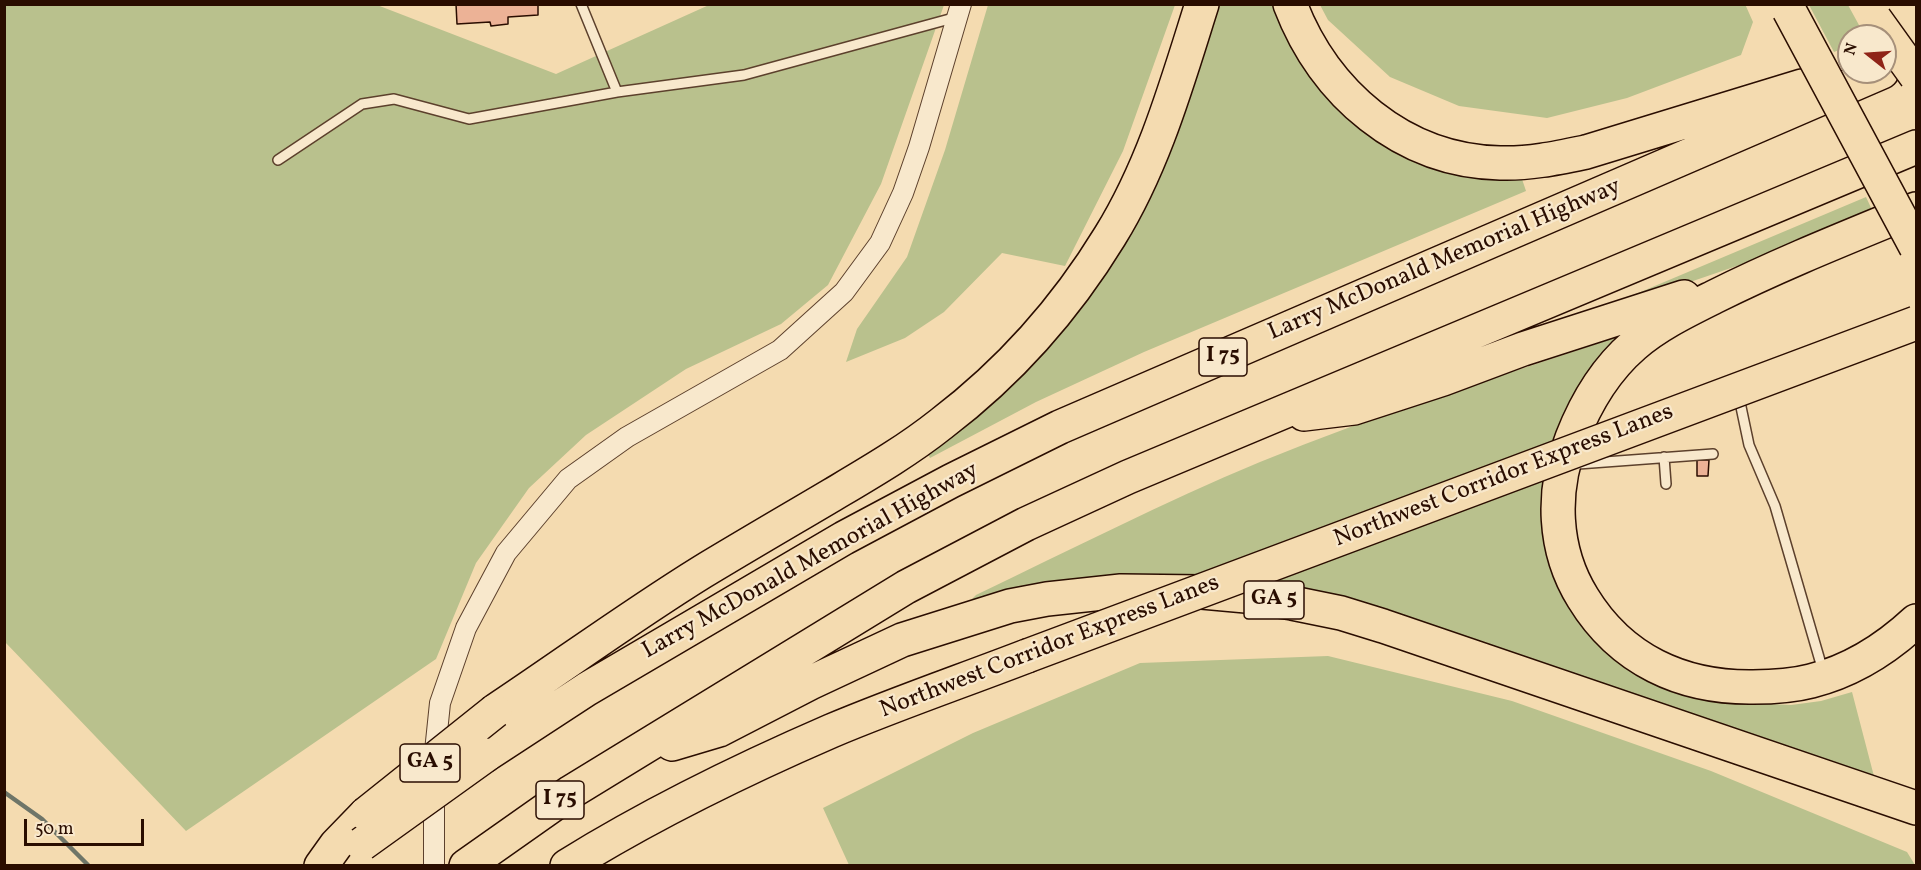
<!DOCTYPE html>
<html>
<head>
<meta charset="utf-8">
<style>
  body { margin:0 }
  #map { position:relative; width:1921px; height:870px; overflow:hidden; background:#f4dbb0; font-family:Vollkorn,serif }
  canvas { display:block }
  .frame { position:absolute; inset:0; border:6px solid #2a0d00; pointer-events:none }
  .north { position:absolute; left:1837px; top:24px; width:60px; height:60px; box-sizing:border-box; background:#f8e8cc; border:2px solid #a6907a; border-radius:50%; rotate:287deg; font-size:16px; font-weight:700; line-height:24px; text-align:center; color:#2a0d00 }
  .north::after { content:''; display:block; margin:auto; width:21px; height:27px; background:#8f2418; clip-path:polygon(50% 0,100% 100%,50% 72%,0 100%) }
  .scale { position:absolute; left:24px; top:819px; width:120px; height:27px; box-sizing:border-box; border:3px solid #2a0d00; border-top:0; padding-left:8px; font-size:18px; line-height:21px; white-space:nowrap; color:#2a0d00; -webkit-text-stroke:4px #f8e8cc; paint-order:stroke }
</style>
</head>
<body>
<div id="map">
<canvas width="1921" height="870"></canvas>
<div class="frame"></div>
<div class="north">N</div>
<div class="scale">50 m</div>
</div>
<script>
const c = document.querySelector('canvas').getContext('2d');
c.lineJoin = 'round';
function fillPath(path, color) { c.fillStyle = color; c.fill(path, 'evenodd'); }
function strokePath(path, color, width, dash) { c.strokeStyle = color; c.lineWidth = width; c.lineCap = dash ? 'butt' : 'round'; c.setLineDash(dash || []); c.stroke(path); }
function write(font, color, halo, rows, align = 'center') {
  c.font = font + ' Vollkorn,serif'; c.lineWidth = 4.5; c.setLineDash([]); c.textBaseline = 'middle'; c.strokeStyle = halo; c.fillStyle = color; for (const [text, x, y, turn = 0] of rows) {
    c.save(); c.translate(x, y); c.rotate((+turn || 0) * Math.PI / 180); c.textAlign = isNaN(turn) ? turn : align; if (halo) c.strokeText(text, 0, 0); c.fillText(text, 0, 0); c.restore();
  }
}
fillPath(new Path2D(`
  M1745 4 1753 22 1741 55 1627 98 1547 118 1459 106 1390 77 1328 20 1320 5Z
  M5 5H377L556 74 709 5H944L881 184 828 285 781 324 686 369 586 435 529 488 476 563 436 659 186 831 5 642Z
  M988 5H1175L1123 151 1065 266 1002 253 944 312 905 338 846 362 857 329 907 257 945 150Z
  M1215 5H1277L1313 79 1521 176 1526 191 1144 352 1036 402 930 458 927 452 1022 373Z
  M1809 5H1848L1865 36H1849V46L1834 52Z
  M1866 197 1873 212 1789 248 1632 302 1629 299 1631 296Z
  M1647 316 1555 441 1187 579 974 600 972 599 976 595C1070 550 1164 502 1260 462 1377 414 1498 377 1617 337L1615 328Z
  M1550 476 1572 610 1730 702 1791 705 1821 701 1852 692 1876 784 1264 583Z
  M1328 656 1512 701 1711 771 1907 852 1915 865H849L823 808 973 733 1140 663Z`), '#b9c18d');
strokePath(new Path2D(`
  M4 792 42 819 88 865`), '#6e7568', 4.5);
const building = new Path2D(`
  M456 4H538V15L508 17V24L491 26 490 22 457 24Z
  M1697 460H1709L1708 476H1697Z`);
fillPath(building, '#ecb296');
strokePath(building, '#2a0d00', 1.5);
const lane = new Path2D(`
  M581 4 617 92
  M278 160 362 104 394 99 469 119 617 92 744 75 957 17
  M1741 407 1749 445 1775 506 1823 671
  M1664 457 1666 484
  M1578 464 1713 454`);
const street = new Path2D(`
  M434 866V761L440 703 466 628 506 553 568 479 627 437 780 350 844 292 880 243 903 193 919 147 961 4`);
const highway = new Path2D(`
  M1290 4C1324 93 1402 161 1500 163 1529 164 1557 158 1586 152L1802 86
  M1916 209C1848 237 1780 264 1714 297 1686 311 1657 325 1634 345 1605 370 1586 402 1572 438 1551 491 1553 550 1583 598 1621 660 1682 688 1753 687 1772 687 1792 686 1811 681 1851 671 1887 648 1916 621
  M1304 414 1354 408 1443 379 1523 349 1684 297
  M495 711C564 665 631 616 702 572 745 546 788 521 832 495 869 473 907 451 941 424 1008 373 1066 308 1110 236 1154 165 1177 83 1202 4
  M672 744 719 730 810 683 902 640 1010 606 1047 599 1121 591 1202 592 1246 596 1292 603 1341 613 1383 626 1916 808
  M486 755 587 689 844 538 951 481 1060 427 1882 72
  M321 866 336 845 366 814
  M466 866 571 792 906 587 1026 524 1128 477 1916 147
  M567 866C651 814 741 770 831 731 895 704 962 681 1027 656`);
strokePath(lane, '#5c402c', 12);
strokePath(street, '#5c402c', 22);
strokePath(highway, '#2a0d00', 36);
strokePath(lane, '#f8e8cc', 9);
strokePath(street, '#f8e8cc', 20);
strokePath(highway, '#f4dbb0', 33);
const highwayBridge = new Path2D(`
  M1789 10 1916 247
  M1875 19 1916 76
  M1027 656 1916 323
  M366 814 495 711
  M362 844 486 755`);
strokePath(highwayBridge, '#2a0d00', 36, []);
strokePath(highwayBridge, '#f4dbb0', 33);
for (const [x, y, w] of [
  [1223,357,48],
  [1274,600,60],
  [430,763,60],
  [560,800,48]
]) { const box = new Path2D(); box.roundRect(x - w / 2, y - 19, w, 38, 4.5); c.fillStyle = '#f8e8cc'; c.fill(box); strokePath(box, '#2a0d00', 1.5); }
write('bold 22px', '#2a0d00', null, [
  ["I 75",1223,357],
  ["GA 5",1274,600],
  ["GA 5",430,763],
  ["I 75",560,800]
]);
write('24px', '#2a0d00', '#f8e8cc', [
  ["Larry McDonald Memorial Highway",1445,261,-23],
  ["Northwest Corridor Express Lanes",1504,477,-21],
  ["Larry McDonald Memorial Highway",811,562,-29],
  ["Northwest Corridor Express Lanes",1050,648,-21]
]);
</script>
</body>
</html>
